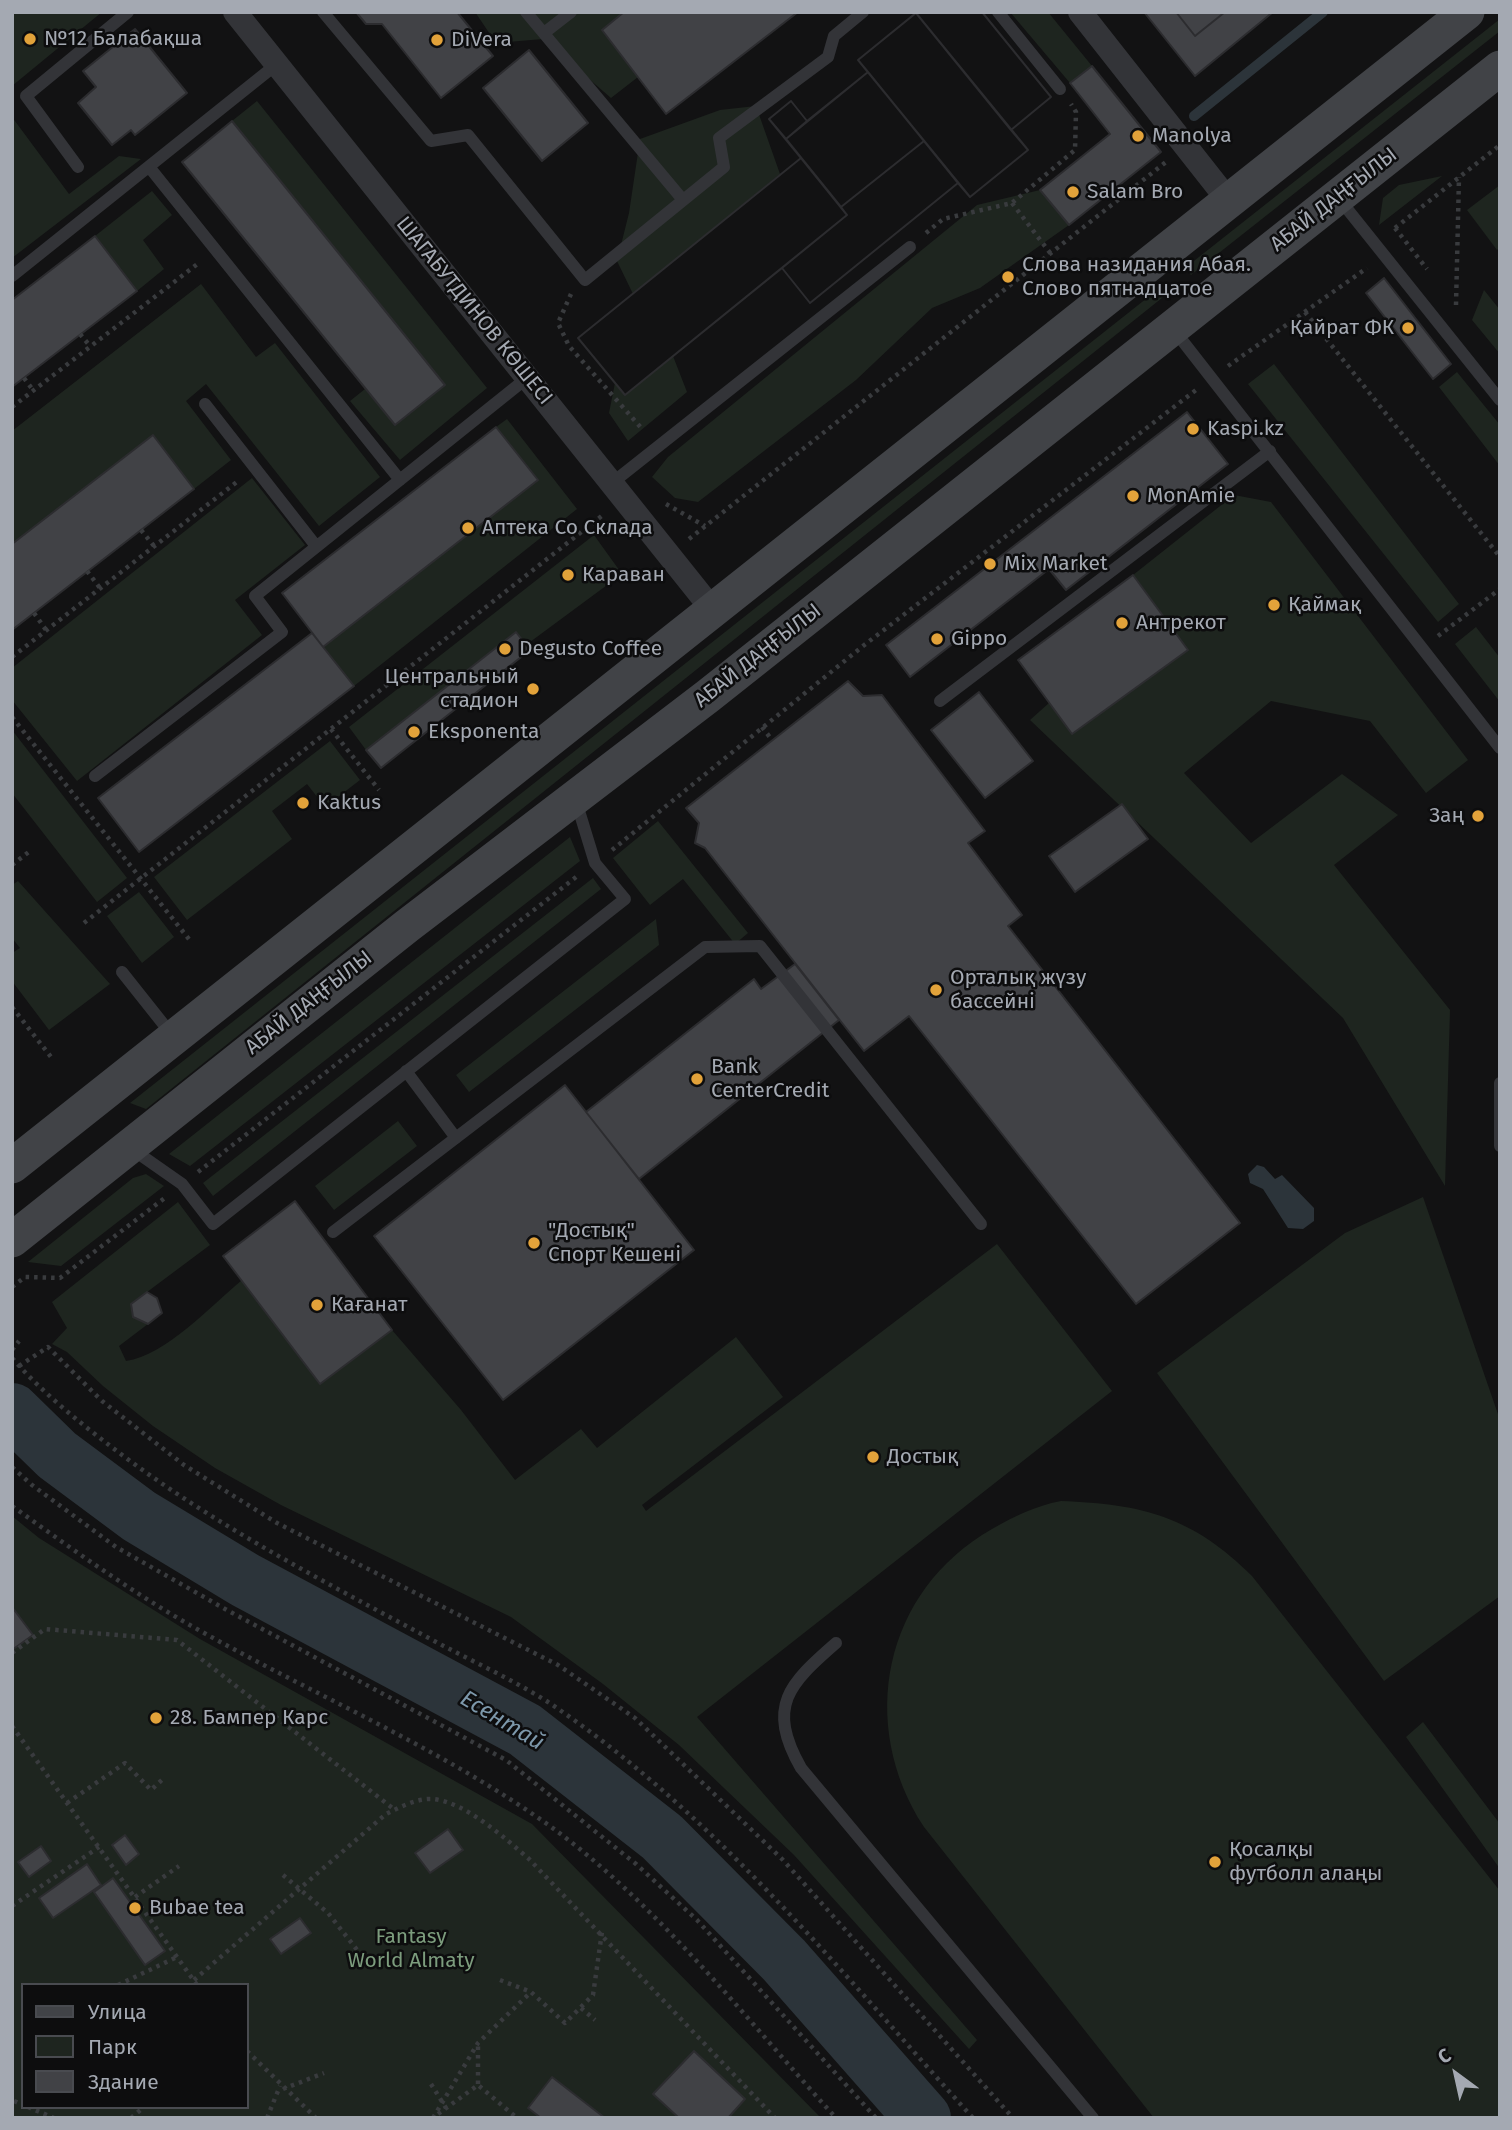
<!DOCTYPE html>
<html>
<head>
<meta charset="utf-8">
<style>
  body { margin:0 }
  #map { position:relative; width:1512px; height:2130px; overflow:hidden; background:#121213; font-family:"Fira Sans",sans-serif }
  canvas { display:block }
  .frame { position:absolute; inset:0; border:14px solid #a4a9b2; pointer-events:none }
  .legend { position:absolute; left:21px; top:1983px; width:228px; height:126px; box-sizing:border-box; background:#0d0d0e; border:2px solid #494b50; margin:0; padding:9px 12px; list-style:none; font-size:21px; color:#a4a9b2 }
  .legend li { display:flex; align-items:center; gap:14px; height:35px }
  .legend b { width:35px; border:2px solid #494b50 }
  .north { position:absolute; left:1421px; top:2039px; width:70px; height:70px; -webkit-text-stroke:5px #0d0d0e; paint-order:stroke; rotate:327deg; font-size:19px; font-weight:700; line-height:28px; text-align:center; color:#a4a9b2 }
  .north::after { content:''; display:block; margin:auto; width:24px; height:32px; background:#a4a9b2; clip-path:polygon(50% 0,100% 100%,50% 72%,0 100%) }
</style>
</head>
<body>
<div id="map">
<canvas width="1512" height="2130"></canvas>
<div class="frame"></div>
<ul class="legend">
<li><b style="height:9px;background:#414347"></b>Улица</li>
<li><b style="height:19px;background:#1e251f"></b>Парк</li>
<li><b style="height:19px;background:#414246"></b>Здание</li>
</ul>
<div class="north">С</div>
</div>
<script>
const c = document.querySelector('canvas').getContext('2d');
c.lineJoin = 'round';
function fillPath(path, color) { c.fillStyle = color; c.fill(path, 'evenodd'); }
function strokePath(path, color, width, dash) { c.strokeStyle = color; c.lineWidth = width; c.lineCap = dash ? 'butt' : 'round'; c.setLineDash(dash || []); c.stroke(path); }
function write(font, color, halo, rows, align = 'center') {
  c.font = font + ' "Fira Sans",sans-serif'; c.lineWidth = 5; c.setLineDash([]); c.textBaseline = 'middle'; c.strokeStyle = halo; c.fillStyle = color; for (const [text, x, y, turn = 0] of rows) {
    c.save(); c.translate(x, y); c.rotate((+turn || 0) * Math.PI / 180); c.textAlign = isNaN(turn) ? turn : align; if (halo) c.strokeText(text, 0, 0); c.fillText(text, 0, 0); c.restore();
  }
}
fillPath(new Path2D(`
  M12 12H102L12 86Z
  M475 12H624L602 30 638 77 611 98 543 39 496 43Z
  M1010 12H1048L1092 66 1070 83Z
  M1500 19V31L1191 275 1185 268Z
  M257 101 487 388 400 460 350 401 365 389 395 425 445 385 232 121Z
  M756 106 780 174 633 294 617 261 629 213 640 139 720 110Z
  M12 117 69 194 119 156 141 159 12 258Z
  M1442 176 1379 225 1383 198 1399 185Z
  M1500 185V247L1497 250 1467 210Z
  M1040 190 1069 225 980 288 932 308 856 380 698 502 675 498 652 477 668 457 977 205Z
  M152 191 172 215 143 240 164 269 137 291 95 236Z
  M1166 283 1172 290 146 1109 130 1103Z
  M201 284 256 357 275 343 380 477 319 526 206 384 186 401 231 460 194 489 153 436 12 544V431Z
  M1484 290 1500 310V354L1472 320Z
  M673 356 687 392 628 441 609 413 615 383 625 395Z
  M1274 364 1459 604 1438 622 1248 384Z
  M1457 372 1500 425V466L1439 387Z
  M507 419 577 509 354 686 323 647 538 480 496 427Z
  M252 478 305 545 235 600 262 635 77 781 12 700V668Z
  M1234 495 1271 502 1468 760 1426 793 1370 721 1271 701 1184 773 1251 843 1342 774 1398 815 1334 865 1450 1010 1445 1186 1343 1018 1030 720 1049 703 1072 734 1187 650 1133 575Z
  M594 535 622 574 526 645 366 750 349 727Z
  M1476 627 1500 658V702L1455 644Z
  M12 730 127 878 97 902 12 793Z
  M330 741 360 780 325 807 307 784 272 811 292 839 187 920 154 877Z
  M658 821 748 933 735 944 683 879 650 905 613 858Z
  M570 837 580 861 190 1166 169 1154Z
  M593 878 601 889 213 1196 203 1183Z
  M18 881 110 984 49 1030 12 981V953L20 948 12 938V885Z
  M139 892 174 937 142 963 107 916Z
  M656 919 659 945 469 1092 456 1075Z
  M398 1121 417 1146 334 1210 315 1186Z
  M146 1174 164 1186 61 1266 28 1262 133 1178Z
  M1423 1197 1500 1420V1596L1384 1681 1157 1373 1345 1233Z
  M178 1202 210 1245 131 1304 133 1317 148 1324 119 1346 126 1361C165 1356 212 1305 242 1280L320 1384 392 1330 461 1410 515 1480 581 1429 597 1448 736 1337 783 1397 642 1505 646 1511 997 1244 1112 1391 697 1717 977 2040 969 2049 794 1855 679 1745 603 1684 511 1617 281 1505 215 1468 153 1426 103 1386 67 1352 52 1344 67 1328 52 1302Z
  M1061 1501C1143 1504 1193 1517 1252 1576L1500 1891V2118H1154L924 1827C857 1724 883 1591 992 1529 1015 1516 1035 1506 1061 1501Z
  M12 1516 39 1538 200 1639 532 1824 821 2118H12ZM23 1985H247V2107H23Z
  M1423 1722 1500 1824V1869L1406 1737Z`), '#1e251f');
fillPath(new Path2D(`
  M1257 1165 1264 1167 1275 1179 1282 1175 1314 1208V1221L1303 1229 1288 1228 1263 1189 1250 1183 1248 1174Z`), '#2c343a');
strokePath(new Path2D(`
  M1194 116 1323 12`), '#2c343a', 10);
strokePath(new Path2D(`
  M12 1411 57 1455 139 1516 245 1580 525 1730 662 1837 784 1960 923 2118`), '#2c343a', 56);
const building = new Path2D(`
  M356 12H457L493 56 441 98 382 24H366Z
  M624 12H798L666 114 602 30Z
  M982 12 1051 97 1011 130 1028 150 970 197 958 183 810 303 782 268 625 395 578 338 801 158 769 119 791 101 807 121 868 72 858 60 917 12Z
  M982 12 1051 97 1011 130 916 13Z
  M1144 12H1176L1195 36 1225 12H1273L1195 76Z
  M1176 12H1225L1195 36Z
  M916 13 1028 150 970 197 858 60Z
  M135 29 187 93 135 135 131 130 112 145 78 103 96 87 83 71Z
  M529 50 588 123 542 161 483 88Z
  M1092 66 1161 152 1069 225 1040 190 1110 134 1070 83Z
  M868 72 924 141 841 207 786 139Z
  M791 101 807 121 786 139 769 119Z
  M232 121 445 385 395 425 182 162Z
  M924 141 958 183 810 303 782 268 847 215 841 207Z
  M801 158 847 215 625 395 578 338Z
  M95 236 137 291 12 387V300Z
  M1384 278 1451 364 1433 379 1366 293Z
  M1187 412 1228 464 1066 590 1049 569 910 677 886 645Z
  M496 427 538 480 323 647 282 593Z
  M153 435 194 489 12 630V544Z
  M1133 575 1188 650 1072 734 1018 660Z
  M516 632 530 650 381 768 366 750Z
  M312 633 354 686 139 852 98 798Z
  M848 681 863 696 882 695 985 831 968 843 1022 915 1008 926 1240 1223 1136 1304 909 1016 864 1051 705 848 695 843 699 823 686 808Z
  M979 692 1033 761 985 798 931 730Z
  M1122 804 1148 839 1075 892 1049 856Z
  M795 964 839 1020 639 1179 586 1112 754 979 761 989Z
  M565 1085 694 1250 503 1400 374 1236Z
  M295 1201 392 1330 320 1384 223 1256Z
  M147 1292 157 1298 162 1313 148 1324 133 1317 131 1304Z
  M12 1607 33 1635 12 1650Z
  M448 1829 463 1850 430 1873 415 1853Z
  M125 1835 139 1854 126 1865 112 1845Z
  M41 1846 51 1861 29 1877 18 1862Z
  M87 1864 101 1885 53 1918 39 1898Z
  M113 1878 165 1951 145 1965 94 1892Z
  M300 1918 311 1933 281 1954 270 1939Z
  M694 2051 745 2099 728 2118H679L653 2094Z
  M552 2077 605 2118H541L528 2108Z`);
fillPath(building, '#414246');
strokePath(building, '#2c2c2f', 2);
strokePath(new Path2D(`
  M1012 203 1051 254
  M1395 228 1427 269
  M1395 228 1500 145
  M926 233 943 219 1012 203 1075 150 1076 112 1071 104
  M571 294 558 323 569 346 643 430
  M1456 305 1459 177
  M1305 312 1500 557
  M80 334 90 346
  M1228 366 1367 268
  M24 378 33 390
  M12 407 200 262
  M666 504 705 526
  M141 530 154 546
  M689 539 1166 162
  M87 571 100 588
  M34 613 46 630
  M1438 636 1500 589
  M12 657 238 481
  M12 717 192 943
  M762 727 772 740
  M331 729 379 790
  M612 850 863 646 1196 390
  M12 865 30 851
  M84 923 603 515
  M12 1007 51 1057
  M198 1172 580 874
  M12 1287 25 1277 60 1278 166 1197
  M12 1350 19 1341
  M12 1358C40 1390 75 1419 109 1445 211 1524 325 1582 438 1643 474 1662 513 1680 548 1702 714 1813 840 1971 973 2118
  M19 1366 48 1347 102 1401 184 1465 277 1523 558 1665 635 1718 783 1860 1013 2118
  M12 1467 32 1485 116 1547 225 1609 506 1760 636 1864 697 1920 876 2118
  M12 1506C75 1551 138 1597 206 1634 319 1697 441 1749 547 1824 655 1901 747 2020 836 2118
  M12 1653 45 1629 177 1640 395 1810
  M12 1726 197 1985
  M67 1803 125 1763 151 1790 164 1778
  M283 1875 328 1913 358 1951
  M135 1897 179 1866
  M12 1906 99 1847
  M194 1980 386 1814C400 1807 417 1798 433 1799 465 1802 505 1838 529 1859L775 2118
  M500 1980 531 1992
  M118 1985 177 1957
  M581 2008 595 2020
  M247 2051 316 2118
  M431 2084 446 2108
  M478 2084V2044
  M283 2089 324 2073
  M14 2101 23 2105
  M28 2107 54 2118
  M438 2114 478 2085 517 2118
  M131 2118 144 2107
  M267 2118 280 2086
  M433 2118 478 2043 531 1992 565 2023 593 1995 602 1932`), '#393b3e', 4.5, [3.5, 5]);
strokePath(new Path2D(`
  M323 12 431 141 468 135 585 280 724 167 719 138 828 57 834 36 863 12
  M526 12 683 200
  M998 12 1060 89
  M544 33 571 12
  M78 167 26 96 128 12
  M150 168 400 480
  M1340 200 1500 400
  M12 276 277 64
  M1174 330 1500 748
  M205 404 316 546
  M612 483 910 247
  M940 701 1270 451
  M95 776 282 632 255 596 527 378
  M122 972 172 1035
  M406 1071 456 1138
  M1500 1083V1146
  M132 1149 182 1184 213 1224 625 899 595 863 576 801
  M333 1232 705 947 760 946 981 1224
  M836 1643C789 1684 766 1706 801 1768L1093 2118`), '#333438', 12);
strokePath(new Path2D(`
  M235 12 712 609
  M1080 12 1228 200`), '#333438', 24);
strokePath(new Path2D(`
  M12 1166 1467 12
  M12 1240 407 926 708 696 1500 68`), '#414347', 35);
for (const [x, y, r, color] of [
  [30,39,7,"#e2a23a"],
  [437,40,7,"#e2a23a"],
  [1138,136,7,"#e2a23a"],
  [1073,192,7,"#e2a23a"],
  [1008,277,7,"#e2a23a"],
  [1408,328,7,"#e2a23a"],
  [1193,429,7,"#e2a23a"],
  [1133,496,7,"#e2a23a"],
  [468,528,7,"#e2a23a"],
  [990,564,7,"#e2a23a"],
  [568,575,7,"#e2a23a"],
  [1274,605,7,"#e2a23a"],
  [1122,623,7,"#e2a23a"],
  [937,639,7,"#e2a23a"],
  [505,649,7,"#e2a23a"],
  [533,689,7,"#e2a23a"],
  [414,732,7,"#e2a23a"],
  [303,803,7,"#e2a23a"],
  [1478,816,7,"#e2a23a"],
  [936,990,7,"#e2a23a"],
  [697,1079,7,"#e2a23a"],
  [534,1243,7,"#e2a23a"],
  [317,1305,7,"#e2a23a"],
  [873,1457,7,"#e2a23a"],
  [156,1718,7,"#e2a23a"],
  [1215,1862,7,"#e2a23a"],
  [135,1908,7,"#e2a23a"]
]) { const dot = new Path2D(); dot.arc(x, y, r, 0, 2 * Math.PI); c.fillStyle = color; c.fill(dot); strokePath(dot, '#0d0d0e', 2.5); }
write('21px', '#a4a9b2', '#0d0d0e', [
  ["№12 Балабақша",44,39],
  ["DiVera",451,40],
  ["Manolya",1152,136],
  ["Salam Bro",1087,192],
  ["Слова назидания Абая.",1022,265],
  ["Слово пятнадцатое",1022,289],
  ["Қайрат ФК",1394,328,"right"],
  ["Kaspi.kz",1207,429],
  ["MonAmie",1147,496],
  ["Аптека Со Склада",482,528],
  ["Mix Market",1004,564],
  ["Караван",582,575],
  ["Қаймақ",1288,605],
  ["Антрекот",1136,623],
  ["Gippo",951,639],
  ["Degusto Coffee",519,649],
  ["Центральный",519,677,"right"],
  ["стадион",519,701,"right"],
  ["Eksponenta",428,732],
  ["Kaktus",317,803],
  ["Заң",1464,816,"right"],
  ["Орталық жүзу",950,978],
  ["бассейні",950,1002],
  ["Bank",711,1067],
  ["CenterCredit",711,1091],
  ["\"Достық\"",548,1231],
  ["Спорт Кешені",548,1255],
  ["Кағанат",331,1305],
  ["Достық",887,1457],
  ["28. Бампер Карс",170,1718],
  ["Қосалқы",1229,1850],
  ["футболл алаңы",1229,1874],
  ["Bubae tea",149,1908]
], 'left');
write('21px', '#a4a9b2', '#0d0d0e', [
  ["АБАЙ ДАҢҒЫЛЫ",1334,200,-38],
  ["ШАГАБУТДИНОВ КӨШЕСІ",474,311,51],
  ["АБАЙ ДАҢҒЫЛЫ",758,656,-38],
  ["АБАЙ ДАҢҒЫЛЫ",309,1003,-38]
]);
write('21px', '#7c9c7d', '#0d0d0e', [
  ["Fantasy",411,1937],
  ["World Almaty",411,1961]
]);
write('italic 23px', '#7d98ab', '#0d0d0e', [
  ["Есентай",502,1721,31]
]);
</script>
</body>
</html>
